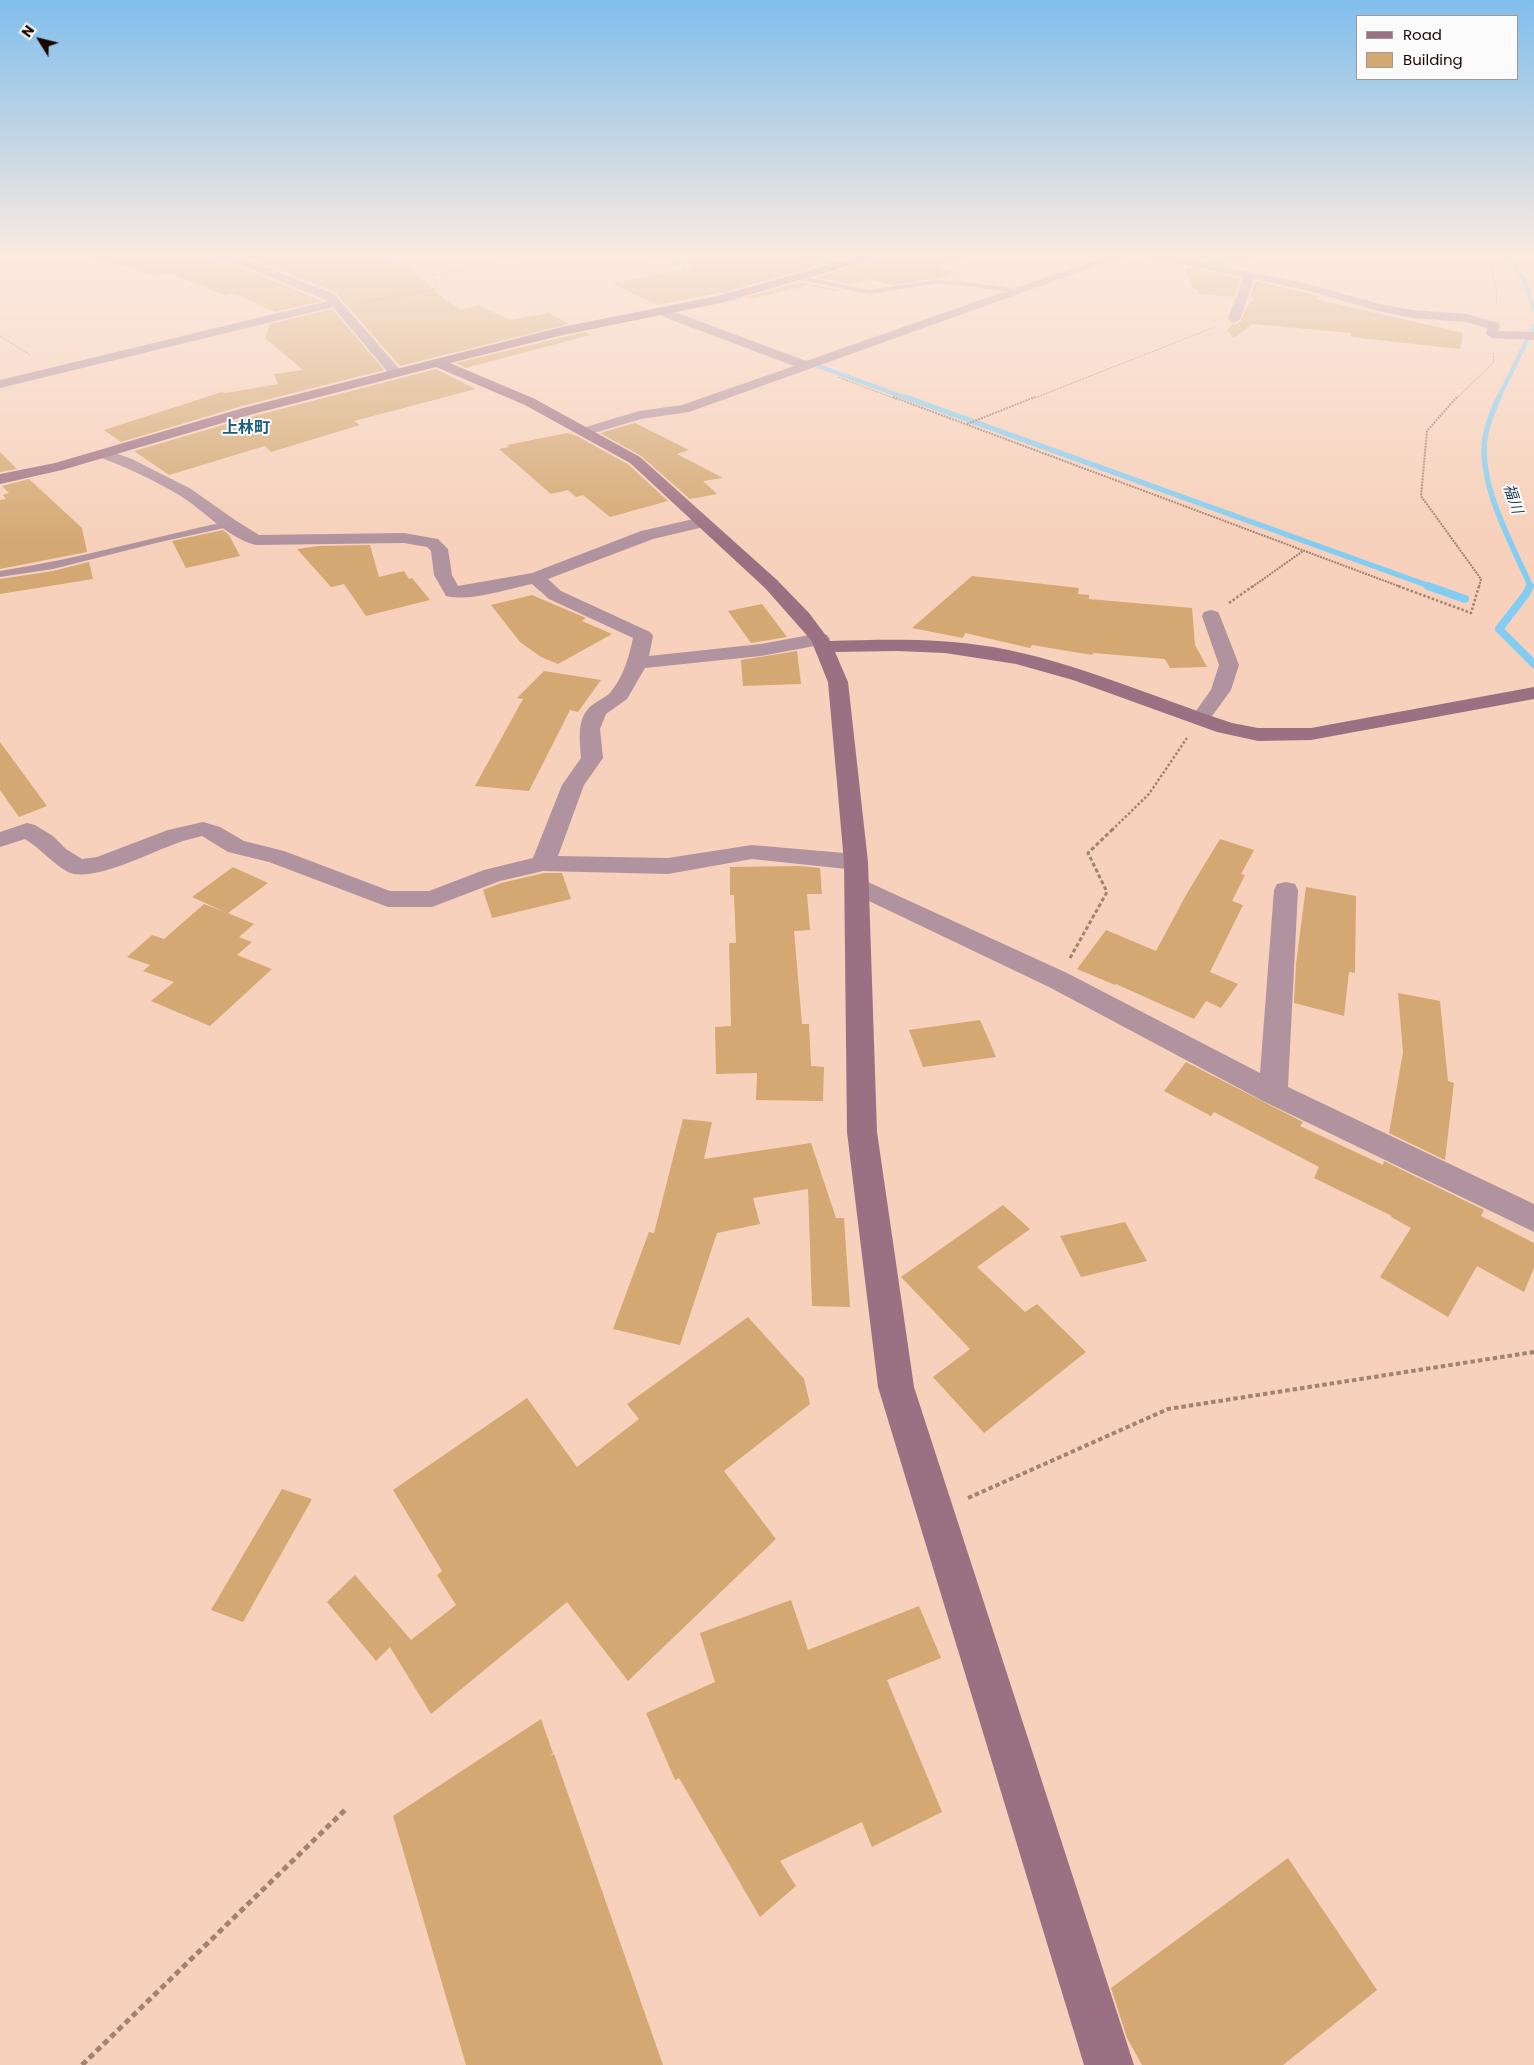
<!DOCTYPE html>
<html>
<head>
<meta charset="utf-8">
<style>
  body { margin:0 }
  #map { position:relative; width:1534px; height:2065px; overflow:hidden; background:#f7d1bb; font-family:Poppins,sans-serif }
  canvas { display:block }
  .legend { position:absolute; left:1356px; top:15px; width:162px; height:65px; box-sizing:border-box; background:#fbfbfb; border:1px solid #a19997; margin:0; padding:6px 9px; list-style:none; font-size:15px; color:#1b0700 }
  .legend li { display:flex; align-items:center; gap:10px; height:25px }
  .legend b { width:25px; border:1px solid #a19997 }
  .north { position:absolute; left:15px; top:15px; width:50px; height:50px; -webkit-text-stroke:4px #fbfbfb; paint-order:stroke; rotate:306deg; font-size:14px; font-weight:700; line-height:20px; text-align:center; color:#1b0700 }
  .north::after { content:''; display:block; margin:auto; width:18px; height:22px; background:#1b0700; clip-path:polygon(50% 0,100% 100%,50% 72%,0 100%) }
</style>
</head>
<body>
<div id="map">
<canvas width="1534" height="2065"></canvas>
<ul class="legend">
<li><b style="height:6px;background:#9c7083"></b>Road</li>
<li><b style="height:14px;background:#d4a872"></b>Building</li>
</ul>
<div class="north">N</div>
</div>
<script>
const c = document.querySelector('canvas').getContext('2d');
c.lineJoin = 'round';
function strokePath(path, color, width, dash) { c.strokeStyle = color; c.lineWidth = width; c.lineCap = dash ? 'butt' : 'round'; c.setLineDash(dash || []); c.stroke(path); }
function fillPath(path, color) { c.fillStyle = color; c.fill(path, 'evenodd'); }
function write(font, color, halo, rows, align = 'center') {
  c.font = font + ' Poppins,"Noto Sans JP",sans-serif'; c.lineWidth = 4; c.setLineDash([]); c.textBaseline = 'middle'; c.strokeStyle = halo; c.fillStyle = color; for (const [text, x, y, turn = 0] of rows) {
    c.save(); c.translate(x, y); c.rotate((+turn || 0) * Math.PI / 180); c.textAlign = isNaN(turn) ? turn : align; if (halo) c.strokeText(text, 0, 0); c.fillText(text, 0, 0); c.restore();
  }
}
strokePath(new Path2D(`
  M642 252 668 257 682 263 687 281
  M1505 252 1524 279 1534 310
  M713 288 740 297 724 301
  M807 362 909 399
  M1498 399 1534 326`), '#84cdf2', 4.5);
strokePath(new Path2D(`
  M905 397 1432 587
  M1499 397C1493 410 1487 424 1485 438 1478 484 1512 544 1530 585L1529 587`), '#84cdf2', 5.5);
strokePath(new Path2D(`
  M1428 586 1465 599
  M1530 586 1526 594 1499 629 1534 664`), '#84cdf2', 8);
fillPath(new Path2D(`
  M96 252H206L204 256 207 259 240 267 322 301 275 312 233 293 224 295 169 273 155 276 95 258Z
  M222 252H253L268 260 320 252H325L336 259 367 253 401 267 408 266 444 299 460 310 478 305 510 320 549 313 569 324 400 366 335 292 249 258Z
  M730 252H784L798 261 821 265 729 291 656 305 612 283 694 267 684 261Z
  M808 252H867L842 259Z
  M893 252H967L968 257 937 267 957 272 941 278 892 285 867 279 851 284 816 277 891 256Z
  M1185 267 1241 278 1234 297 1199 294 1197 289H1193Z
  M1255 281 1319 296 1315 299 1463 333 1460 349 1351 337V333L1252 324 1234 338 1227 330 1232 324 1235 325 1241 321 1246 309 1255 297H1250Z
  M800 282 838 290 834 291 808 285 752 299 746 297Z
  M332 309 384 370 242 406 121 442 104 430 222 392 226 393 278 384 274 374 303 370 265 338 270 324Z
  M585 332 590 335 466 368 456 363Z
  M436 369 476 389 354 421 360 425 271 452 265 446 169 475 134 451 254 416Z
  M635 423 689 450 677 454 723 478 703 481 717 494 690 499 641 456 600 433Z
  M567 433 577 436 629 465 668 501 610 517 583 495 576 497 568 490 551 494 499 449 509 447 507 445Z
  M0 452 17 469 0 472Z
  M29 479 82 528 87 552 0 569V500L6 499 3 495 9 493 2 486Z
  M223 530 229 535 240 556 186 568 172 541Z
  M370 545 379 577 404 571 409 579 412 578 430 600 366 616 344 584 331 587 297 549 319 546Z
  M89 562 93 579 0 594V579L53 571Z
  M972 576 1079 588 1078 594 1089 595V599L1192 608 1195 645 1207 667 1170 668 1165 659 1093 653 1092 655 1032 645 1030 648 965 633 963 638 912 628Z
  M532 595 586 618 582 621 612 634 558 664 541 657 520 642 491 605Z
  M762 604 787 637 751 643 728 611Z
  M797 651 801 684 743 686 741 660Z
  M544 671 601 680 578 712 570 710 529 791 475 786 523 699 517 698Z
  M0 742 47 806 19 817 0 790Z
  M1220 839 1254 850 1241 874 1245 875 1232 901 1243 905 1210 972 1238 984 1221 1008 1206 1001 1194 1019 1116 984 1115 985 1077 969 1106 930 1156 951 1186 895Z
  M800 866 820 868 822 894H807L810 930 794 931 802 1024H809L811 1066 824 1067 823 1101 756 1100 757 1073 716 1074 715 1027 731 1026 729 943H736L734 895H730V867Z
  M233 867 268 883 228 913 254 924 239 937 252 942 237 955 272 969 210 1026 151 1001 174 982 143 971 150 965 127 957 152 935 164 939 204 904 227 913 192 897Z
  M544 873H562L571 899 492 918 483 890 501 883Z
  M1306 887 1356 896 1355 973 1349 972 1344 1016 1294 1003 1296 964Z
  M1398 993 1440 1001 1448 1081 1454 1083 1445 1160 1389 1133 1403 1052Z
  M980 1020 996 1057 923 1067 909 1030Z
  M1186 1062 1303 1122 1300 1126 1383 1165 1384 1161 1484 1210 1481 1216 1534 1243V1268L1524 1292 1477 1266 1448 1317 1380 1277 1411 1228 1391 1217 1392 1216 1314 1178 1319 1167 1214 1112 1211 1116 1164 1091Z
  M683 1119 712 1122 704 1159 811 1143 836 1218H844L850 1307 812 1306 808 1189 753 1198 760 1224 717 1233 680 1345 613 1329 649 1232 654 1233Z
  M1003 1205 1030 1229 977 1267 1025 1312 1037 1304 1086 1352 984 1433 933 1377 970 1349 901 1277Z
  M1125 1222 1147 1261 1081 1277 1060 1236Z
  M748 1317 804 1379 810 1404 724 1471 776 1539 628 1681 567 1602 431 1714 390 1647 376 1661 327 1602 355 1575 411 1640 456 1605 437 1575 442 1571 393 1490 527 1398 577 1467 639 1419 627 1404Z
  M282 1489 312 1499 243 1622 211 1610Z
  M791 1600 808 1650 919 1606 941 1658 887 1680 942 1812 872 1847 862 1822 780 1861 796 1886 760 1917 679 1778 675 1780 646 1713 715 1682 700 1633Z
  M541 1719 553 1753 550 1756 554 1754 663 2065H466L393 1816Z
  M1288 1858 1377 1990 1283 2065H1142L1127 2038 1111 1988Z`), '#d4a872');
strokePath(new Path2D(`
  M1488 252 1497 293 1496 306
  M363 302 439 289 431 276 531 252
  M0 336 30 355
  M838 377 896 399
  M1032 399 1215 327
  M1456 399 1494 362 1493 353`), '#a28373', 1, [2, 1]);
strokePath(new Path2D(`
  M893 397 1401 587
  M1457 397 1427 431 1421 496 1481 579 1479 587
  M967 424 1035 397
  M1252 587 1303 551`), '#a28373', 2, [2, 1]);
strokePath(new Path2D(`
  M1398 586 1471 613 1479 586
  M1229 603 1253 586
  M1112 830 1149 794 1187 738`), '#a28373', 2.5, [2.5, 2]);
strokePath(new Path2D(`
  M1070 958 1107 892 1088 853 1113 829`), '#a28373', 3, [4, 2.5]);
strokePath(new Path2D(`
  M968 1498 1168 1409 1534 1352`), '#a28373', 4, [4.5, 3]);
strokePath(new Path2D(`
  M82 2065 347 1808`), '#a28373', 5, [6, 4]);
fillPath(new Path2D(`
  M796 275 869 290 933 280 959 281 1017 289 1021 291 1017 293 959 285 933 284 869 294 796 279Z
  M229 521 233 522 234 524 233 526 156 543 53 569 0 577V571C77 559 153 537 229 521Z`), '#b1939f');
fillPath(new Path2D(`
  M208 252H219L218 253 248 260 334 294 403 373 396 377 391 376 333 307 0 388V380L328 301 241 265 207 257 206 255Z
  M786 252H800L846 262 848 264 842 267 799 259Z
  M1118 252H1154L1207 263 1208 261 1245 252H1257L1248 259 1218 265 1304 283 1380 304 1413 310 1467 314 1498 323 1500 326 1499 331 1534 332V340L1492 338 1486 334 1487 328 1466 322 1413 318 1378 311 1302 289 1254 279 1240 319 1234 323 1228 319 1243 277 1138 255 1133 253 689 412 641 419 584 436 579 435 577 432 579 429 639 411 682 405 794 366 656 314 654 311 656 308H664L806 361Z
  M104 449 132 459 191 489 235 520 259 535 404 533 438 539 448 549 452 575 458 586 532 573 641 531 702 517 708 518 710 522 708 526 653 539 548 579 561 591 650 632 653 636 649 656 761 644 820 633 827 635 830 639 827 643 820 645 761 656 645 668 627 699 606 714 600 729 603 758 584 785 558 856 668 858 752 845 856 854 864 857 868 862 864 867 856 870 752 859 668 874 543 871 500 881 432 907H388L269 862 228 852 202 836C196 838 189 839 183 841 157 849 93 884 68 872 52 863 41 849 25 839L0 847V832L27 823 35 825 53 836 66 849 82 859 97 857 168 830 203 822 220 827 244 841 284 851 390 891H429L484 870 533 858 562 785 581 758C580 740 576 719 591 706 598 700 608 697 613 689 624 674 629 657 633 638L549 599 532 584C508 589 469 602 446 596L434 575 431 551 427 547 404 543 256 545C227 538 204 510 179 495 154 480 126 467 99 457L96 454 99 451Z
  M1211 610 1218 612 1220 616 1239 665 1231 690 1207 723 1200 725 1193 723 1190 719 1211 690 1219 665 1202 616 1204 612Z
  M857 877 1067 973 1260 1073 1274 890 1277 884 1286 882 1295 884 1298 890 1288 1087 1534 1204V1232L1263 1101 1049 987 848 891 845 885 848 879Z`), '#b1939f');
fillPath(new Path2D(`
  M874 252H891L890 254 720 303 563 335 450 363 535 399 640 457 777 580 809 613 830 641C885 639 940 638 993 647 1076 662 1153 697 1232 723L1258 728H1311L1534 687V699L1311 740 1258 741 1217 732 1073 680 1016 664 945 653 897 651 835 652 848 682 868 862 877 1132 914 1387 1134 2065H1084L878 1387 847 1132 844 862 828 682 811 640 765 588 630 463 525 405 436 367 253 414 62 470 0 484V474L55 463 243 408 562 327 718 296Z`), '#9c7083');
const sky = c.createLinearGradient(0, 0, 0, 541);
sky.addColorStop(0, '#80beec');
sky.addColorStop(0.47, '#fbeae0');
sky.addColorStop(1, '#fbeae000');
c.fillStyle = sky;
c.fillRect(0, 0, 1534, 541);
write('italic 15px', '#193a4a', '#fbfbfb', [
  ["福川",1512,499,71]
]);
write('bold 16px', '#1b5e7b', '#fbfbfb', [
  ["上林町",246,429]
]);
</script>
</body>
</html>
